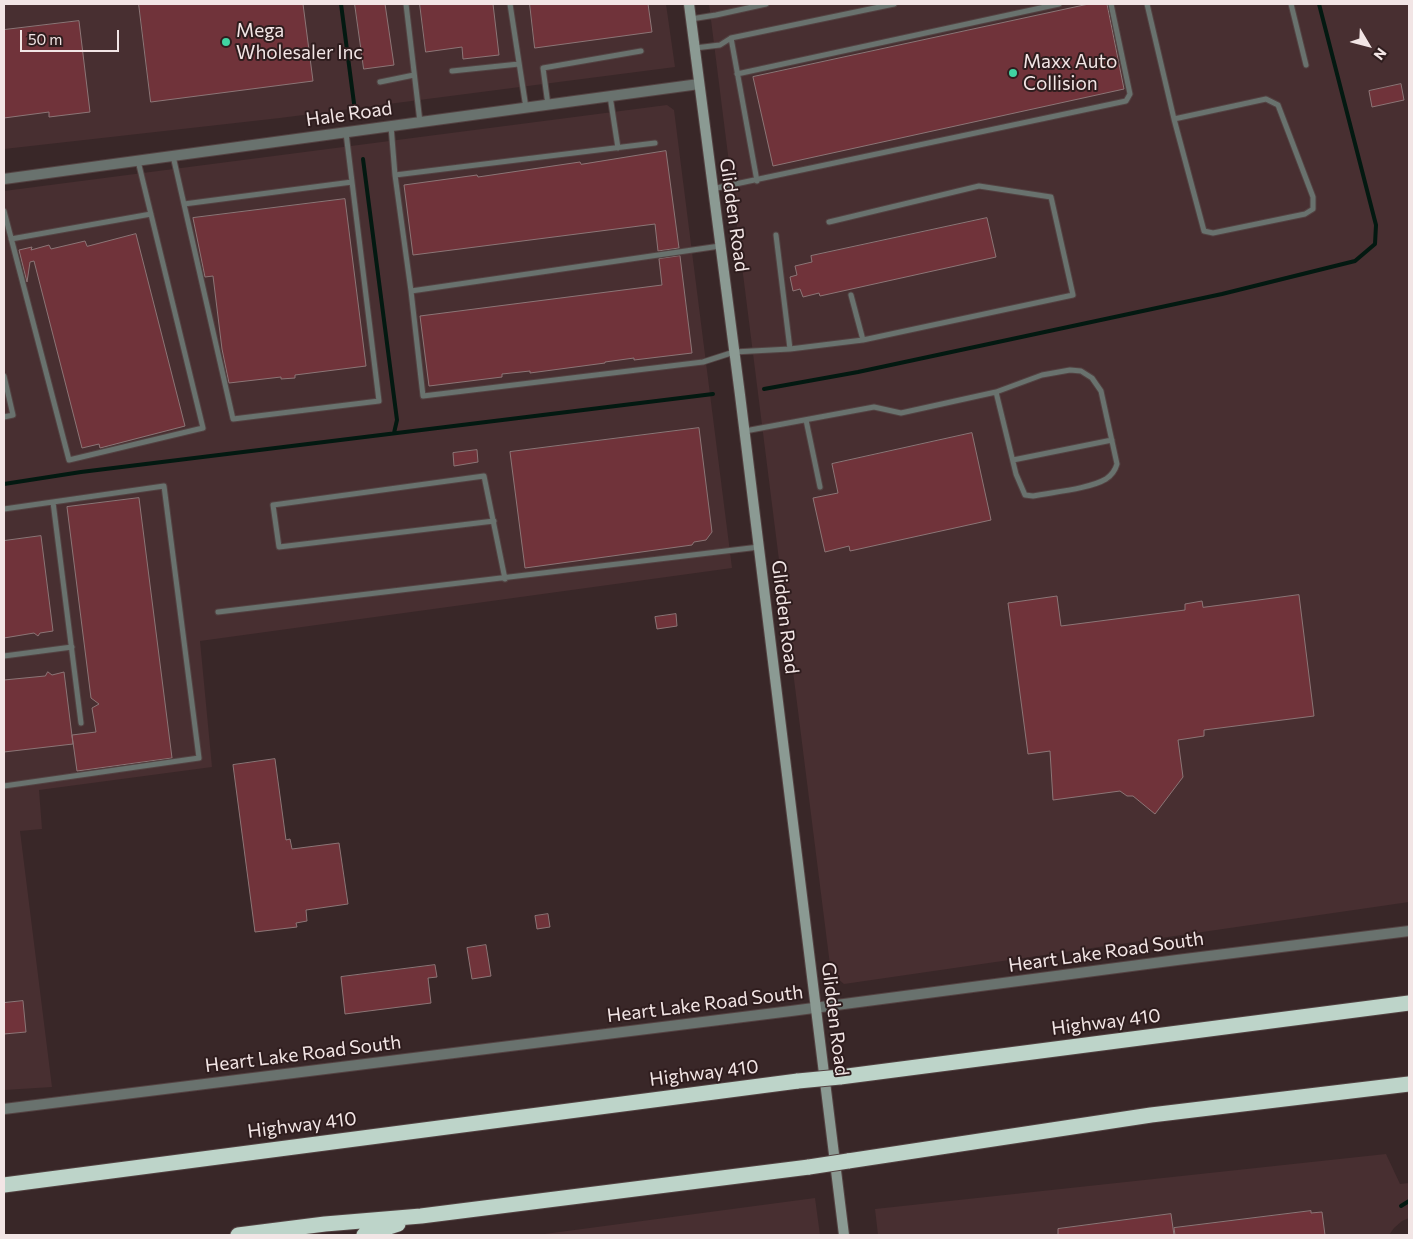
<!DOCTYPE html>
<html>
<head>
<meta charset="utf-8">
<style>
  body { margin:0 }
  #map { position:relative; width:1413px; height:1239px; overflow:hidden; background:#392728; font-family:Commissioner,sans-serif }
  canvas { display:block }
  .frame { position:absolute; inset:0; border:5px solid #f2e5e5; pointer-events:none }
  .north { position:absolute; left:1343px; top:20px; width:50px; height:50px; -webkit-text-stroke:4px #2f1d1e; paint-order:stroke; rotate:127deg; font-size:14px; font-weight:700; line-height:20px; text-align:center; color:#f2e5e5 }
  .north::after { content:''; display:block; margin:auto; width:18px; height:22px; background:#f2e5e5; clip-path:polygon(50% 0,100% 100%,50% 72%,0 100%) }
  .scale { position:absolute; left:20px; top:30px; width:99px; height:22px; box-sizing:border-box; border:2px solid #f2e5e5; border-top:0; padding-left:6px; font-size:15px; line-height:18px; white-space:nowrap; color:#f2e5e5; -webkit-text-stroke:4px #2f1d1e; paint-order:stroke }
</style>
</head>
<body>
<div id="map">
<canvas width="1413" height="1239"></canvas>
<div class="frame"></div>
<div class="north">N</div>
<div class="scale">50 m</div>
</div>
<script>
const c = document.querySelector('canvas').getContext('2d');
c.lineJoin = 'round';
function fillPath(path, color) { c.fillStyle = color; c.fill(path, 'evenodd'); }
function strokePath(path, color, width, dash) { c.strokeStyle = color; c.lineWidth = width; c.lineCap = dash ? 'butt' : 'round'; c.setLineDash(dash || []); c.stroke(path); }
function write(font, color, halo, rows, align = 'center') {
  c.font = font + ' Commissioner,sans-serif'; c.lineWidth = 4; c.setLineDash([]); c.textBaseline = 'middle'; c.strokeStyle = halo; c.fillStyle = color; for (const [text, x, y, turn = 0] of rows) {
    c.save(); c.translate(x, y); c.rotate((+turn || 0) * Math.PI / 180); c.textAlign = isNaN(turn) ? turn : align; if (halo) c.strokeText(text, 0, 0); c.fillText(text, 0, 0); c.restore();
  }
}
fillPath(new Path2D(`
  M4 4H666L675 67 280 118 4 149Z
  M709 4H1409V902L844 984 831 973Z
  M667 105 674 110 732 568 200 641 212 767 39 790 42 829 20 831 52 1087 4 1090V191Z
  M1386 1154 1400 1184 1409 1183V1218L1402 1221 1394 1228 1389 1235H878L875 1209Z
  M815 1198 820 1235H537Z`), '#482f31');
strokePath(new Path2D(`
  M341 4 355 111
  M363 159 397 420 394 433
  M764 389 858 372 1222 294 1355 261 1375 244 1376 225 1319 4
  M4 484 81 472 713 394
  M1401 1206 1409 1201`), '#031911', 4);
const building = new Path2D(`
  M139 4H303L313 81 151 102Z
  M355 4H385L394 65 364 69Z
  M420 4H493L499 55 463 59 462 47 426 52Z
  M530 4H648L652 32 535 48Z
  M1089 4H1107L1124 89 773 166 753 77Z
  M79 21 90 112 49 117V112L4 118V30Z
  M1401 84 1404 100 1372 107 1369 91Z
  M666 151 679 248 658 251 655 224 413 255 404 185 477 175 478 177 580 162 581 164Z
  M345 199 366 366 295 375V378L281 379V377L229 383 222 349 213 276 205 277 193 218Z
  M987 218 996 257 820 296 819 293 803 297 800 289 793 291 790 277 797 275 795 266 812 262 811 256Z
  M136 234 185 426 100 448 99 444 82 448 34 261 30 262 27 282 19 250 32 247 31 250 49 245 51 249 85 241 87 246Z
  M680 256 692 353 634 360V358L605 362V363L530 373V371L502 374V377L429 386 420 316 662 285 659 259Z
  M699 428 712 532 706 540 694 542 692 545 525 568 510 452Z
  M972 433 991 520 850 551 849 546 825 552 813 498 838 493 832 464Z
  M477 450 478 462 454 466 453 453Z
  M139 498 172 758 77 771 72 735 96 732 92 708 99 704 91 698 67 507Z
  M41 536 53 631 40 633 38 636 34 633 4 638V541Z
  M1299 595 1314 716 1204 730V736L1178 740 1183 777 1155 814 1133 796H1127L1120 791 1053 800 1050 751 1028 754 1008 603 1057 596 1061 626 1185 610V604L1202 601 1203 607Z
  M676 614 677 626 657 629 655 617Z
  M48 672 52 675 64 672 73 744 4 752V680L45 676Z
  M275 759 286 840 290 839 292 849 339 843 348 904 306 910 307 921 296 923 297 927 255 932 233 765Z
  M548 914 550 927 537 929 535 916Z
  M486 945 491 976 472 979 467 948Z
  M435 965 437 977 428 978 431 1003 345 1014 341 977Z
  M23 1001 26 1032 4 1034V1003Z
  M1311 1211V1213L1322 1212 1325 1235H1175L1174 1228Z
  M1171 1214 1174 1235H1058V1229Z`);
fillPath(building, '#70333a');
strokePath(building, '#8c7576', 1);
const lane = new Path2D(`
  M406 4 420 122
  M510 4 526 108
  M1147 4 1174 119 1204 231 1213 233 1305 214 1313 209V197L1278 105 1266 99 1174 119
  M1291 4 1306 65
  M691 19 716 15 766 4
  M731 38 757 181
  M695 48 720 45 731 38 894 4
  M452 71 519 64
  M737 74 1059 4
  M380 82 414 75
  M610 96 618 148
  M548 105 543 68 641 51
  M391 126 395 175 411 291
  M173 156 233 419 379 401 346 133
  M395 175 655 143
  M712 189 1126 101 1130 94 1111 4
  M184 204 352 182
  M4 211 69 460 203 428 138 161
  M11 239 151 214
  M720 246 411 291 423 396 703 362 734 352 790 349 776 235
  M851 295 863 340
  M790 349 863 340 1073 295 1051 197 979 186 829 222
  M4 376 13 415 4 417
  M806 420 820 487
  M745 431 874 407 901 413 996 392 1042 375 1070 370 1081 371 1092 378 1101 391 1117 464C1115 471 1112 475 1106 479 1089 489 1053 492 1033 496L1025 495 1016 474 996 392
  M1013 460 1112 440
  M53 502 81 723
  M4 509 164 486 199 758 4 786
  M494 521 279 547 273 505 484 476 505 579
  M218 612 759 547
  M4 656 72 647`);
const street = new Path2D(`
  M4 179 699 84
  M4 1109 791 1011 1177 960 1409 931`);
const secondary = new Path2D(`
  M689 4 740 395 844 1235`);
const highway = new Path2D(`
  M840 1077 1409 1003
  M848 1161 1151 1115 1409 1084
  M4 1185 798 1081
  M238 1235 325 1224 421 1216 809 1167
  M364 1235 398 1224`);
strokePath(lane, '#534242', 7);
strokePath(street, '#534242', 12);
strokePath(secondary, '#534242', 12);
strokePath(highway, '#534242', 17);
strokePath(lane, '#69726e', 5);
strokePath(street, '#69726e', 10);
strokePath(secondary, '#8b9a93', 10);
strokePath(highway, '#bdd4c9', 15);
const highwayBridge = new Path2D(`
  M798 1081 840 1077
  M809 1167 848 1161`);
strokePath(highwayBridge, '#534242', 17, []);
strokePath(highwayBridge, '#bdd4c9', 15);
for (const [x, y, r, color] of [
  [226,42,5,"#40d4a2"],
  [1013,73,5,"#40d4a2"]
]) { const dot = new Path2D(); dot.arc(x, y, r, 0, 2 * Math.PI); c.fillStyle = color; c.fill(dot); strokePath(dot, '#2f1d1e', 2); }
write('19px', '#f2e5e5', '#2f1d1e', [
  ["Mega",236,31],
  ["Wholesaler Inc",236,53],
  ["Maxx Auto",1023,62],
  ["Collision",1023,84]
], 'left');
write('19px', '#f2e5e5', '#2f1d1e', [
  ["Hale Road",349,114,-8],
  ["Glidden Road",734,215,82],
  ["Glidden Road",785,617,83],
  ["Heart Lake Road South",1106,952,-8],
  ["Heart Lake Road South",705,1004,-7],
  ["Glidden Road",835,1019,83],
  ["Highway 410",1106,1022,-7],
  ["Heart Lake Road South",303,1054,-7],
  ["Highway 410",704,1073,-7],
  ["Highway 410",302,1125,-7]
]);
</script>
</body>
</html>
